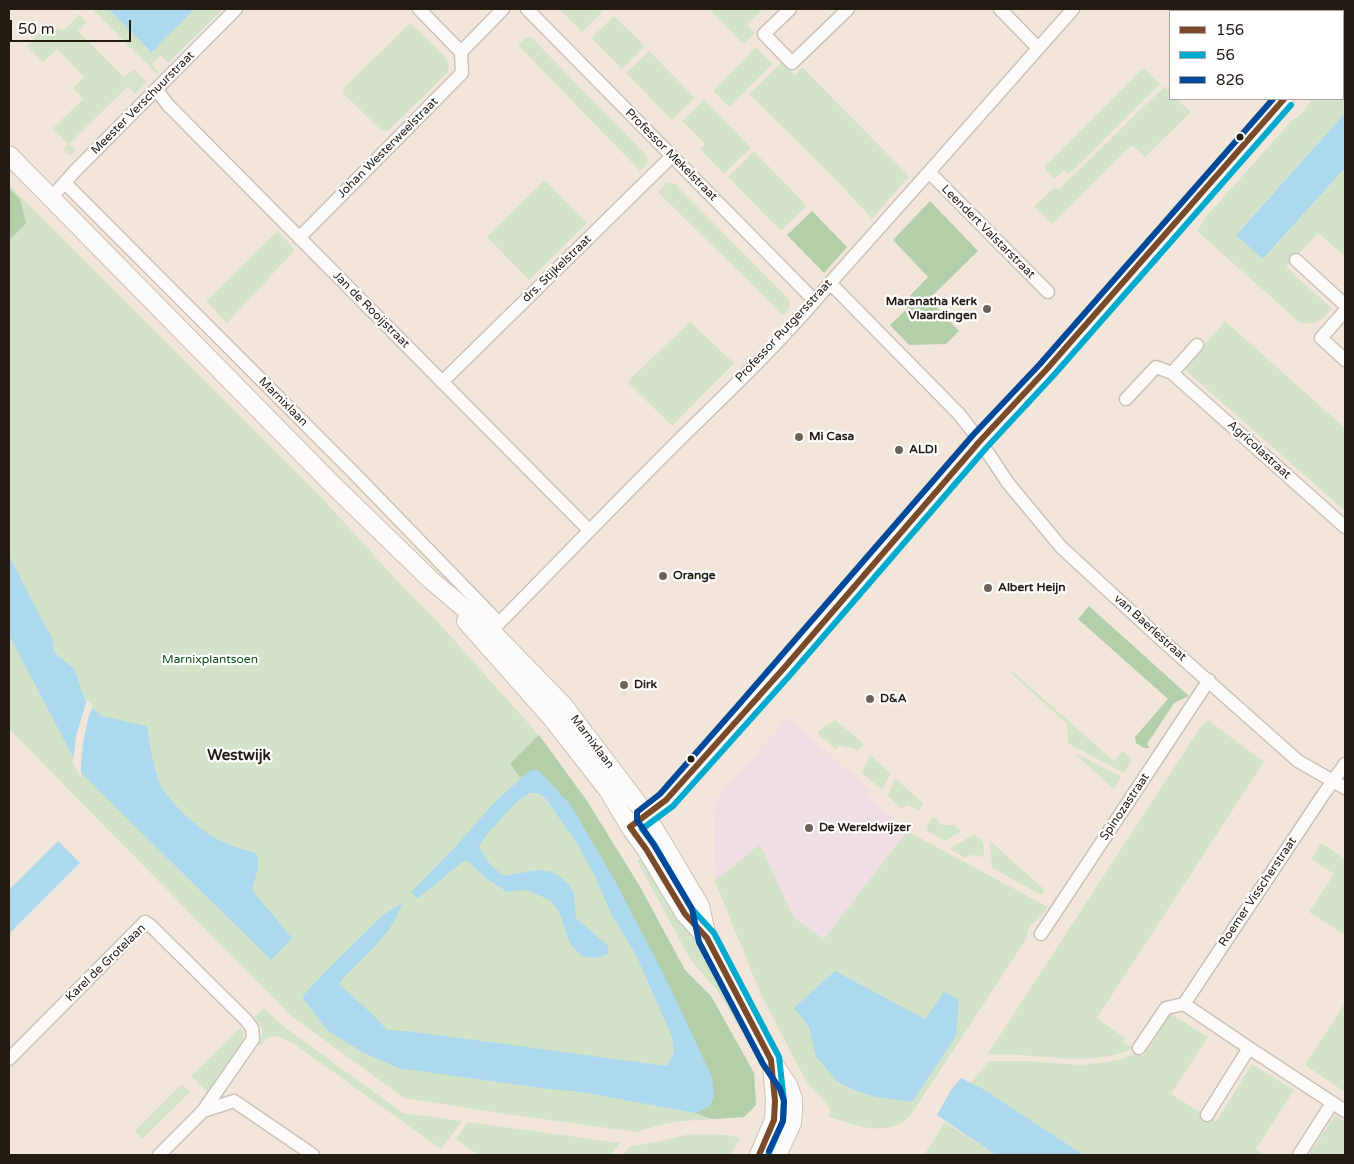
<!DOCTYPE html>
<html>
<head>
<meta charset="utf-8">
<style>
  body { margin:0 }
  #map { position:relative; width:1354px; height:1164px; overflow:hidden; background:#f2e6da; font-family:"Varela Round",sans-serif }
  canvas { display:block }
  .frame { position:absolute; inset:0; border:10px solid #231c13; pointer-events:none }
  .legend { position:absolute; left:1169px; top:10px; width:175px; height:90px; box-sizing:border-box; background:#fff; border:1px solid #a7a4a1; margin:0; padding:6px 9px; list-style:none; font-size:15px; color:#231c13 }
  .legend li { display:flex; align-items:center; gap:10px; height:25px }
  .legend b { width:25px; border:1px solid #a7a4a1 }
  .scale { position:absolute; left:10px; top:20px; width:121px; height:22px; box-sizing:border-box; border:2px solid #231c13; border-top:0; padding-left:6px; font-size:15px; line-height:18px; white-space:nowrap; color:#231c13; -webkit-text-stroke:4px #fff; paint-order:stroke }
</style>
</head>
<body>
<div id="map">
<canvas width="1354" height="1164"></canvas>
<div class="frame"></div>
<ul class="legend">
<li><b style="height:6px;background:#7a4b2a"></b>156</li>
<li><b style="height:6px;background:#00a9ce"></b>56</li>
<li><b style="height:6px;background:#004899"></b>826</li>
</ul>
<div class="scale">50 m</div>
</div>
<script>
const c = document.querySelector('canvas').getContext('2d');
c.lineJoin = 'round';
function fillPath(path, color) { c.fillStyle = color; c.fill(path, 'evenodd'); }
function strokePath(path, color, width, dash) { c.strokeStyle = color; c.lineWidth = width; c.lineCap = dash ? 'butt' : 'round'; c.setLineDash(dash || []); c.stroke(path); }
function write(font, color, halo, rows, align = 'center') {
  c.font = font + ' "Varela Round",sans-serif'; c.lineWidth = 4.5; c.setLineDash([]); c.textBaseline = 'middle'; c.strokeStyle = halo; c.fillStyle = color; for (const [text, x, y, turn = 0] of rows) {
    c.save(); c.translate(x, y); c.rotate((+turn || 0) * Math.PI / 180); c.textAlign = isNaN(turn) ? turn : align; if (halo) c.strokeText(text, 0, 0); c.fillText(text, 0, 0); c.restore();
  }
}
fillPath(new Path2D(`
  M788 717 870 790 867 794 907 831 824 940 797 920 790 910 760 844 715 881 713 803Z`), '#efdfe4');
fillPath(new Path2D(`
  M92 9H108L145 46 146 49 155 50 160 43 195 9H223L168 63 161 55 152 64 159 72 157 74Z
  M559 9H605L582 32Z
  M709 9H763L747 24 755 33 743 44Z
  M79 15 87 22 78 31 124 77 134 69 147 82 135 94 128 86 69 144 76 150 70 156 63 149 68 144 53 128 83 99 73 88 84 77 57 49 43 62 27 46 47 26 64 30Z
  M614 16 645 46 622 69 591 38Z
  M410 23 445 57C449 62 449 66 448 72L388 131H382L344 94 343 89Z
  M526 37H531L647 156 648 163 640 171 518 45Z
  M756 47 773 64 729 107 713 91Z
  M649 51 695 98 672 120 626 73Z
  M782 62 795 75 802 67 909 176 872 219 837 181 749 94Z
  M1345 62V113L1236 234 1264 259 1345 168V257L1318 233 1286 267 1332 309C1320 321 1318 325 1300 323L1197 231 1206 217 1293 119 1297 118 1313 99H1343V65Z
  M1143 68 1160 84 1068 175 1064 170 1055 179 1044 167Z
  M1165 86 1170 92V99H1177L1191 112 1145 157 1132 145 1052 224 1034 206 1054 188 1059 189Z
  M704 100 751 148 724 174 700 149 705 144 682 121Z
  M754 151 807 206 781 231 728 177Z
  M545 180 587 223 529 280 487 237Z
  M667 183H674L789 299V309L783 315 658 192Z
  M9 185 322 498 403 587 438 622 539 735 587 801 639 885 685 970 711 996 754 1073 756 1105 744 1117 683 1121 664 1124 636 1132 506 1114 404 1098 290 1015 9 729Z
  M278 231 295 250 227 323 206 301Z
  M1225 321 1345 428V511L1184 369Z
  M690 322 734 363 672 426 627 382Z
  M1013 672 1114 761 1123 751 1132 760 1124 773 1069 744 1068 742 1067 724 1011 673Z
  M835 720 864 744 858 750 839 745 836 749 834 748 818 734V731Z
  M1208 720 1264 762 1097 1018 1125 1038 1122 1042 1134 1048C1097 1065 1058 1057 1018 1055 1008 1054 997 1055 987 1055L1192 740 1202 725Z
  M1073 752 1120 776 1121 778 1114 789Z
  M871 756 890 773 883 789H881L862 773 869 757Z
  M896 779 923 803 920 810 907 805 902 809 888 796 894 780Z
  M934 817 942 825H954L960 830V832L946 841 927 831 926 830 931 818Z
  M907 831 1048 907C1045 911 1043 914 1040 917 1032 925 1027 925 1027 938L910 1116C886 1139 857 1125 829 1117 829 1117 830 1110 830 1109 830 1106 810 1086 806 1081L761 995 715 881 760 844 790 910 797 920 824 939Z
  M974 834 983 842 984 855 982 857 970 855 965 858 951 850V848Z
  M990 841 1045 890 1041 895 992 868Z
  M1321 843 1345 859V935L1309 912 1334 874 1311 859Z
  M642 857 708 961 756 1055 717 990 690 959 637 861Z
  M1345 1003V1092L1305 1065Z
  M264 1008 283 1026 403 1113 462 1121 441 1149 297 1046C289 1041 275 1032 266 1039 264 1041 262 1044 261 1046L257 1044C265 1030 264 1029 254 1017Z
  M1170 1013 1208 1037 1171 1094 1216 1122 1252 1064 1294 1090 1256 1149 1265 1155H1084L971 1083 989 1061H1027L1082 1065 1119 1060 1136 1053 1144 1056Z
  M240 1028 243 1032V1041L211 1088 207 1092 191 1076Z
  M182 1084 190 1092 142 1139 135 1131Z
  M1335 1115 1345 1122V1155H1309Z
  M468 1122 620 1143 611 1155H478L456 1139Z
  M945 1122 996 1155H924Z
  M692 1134 728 1135 740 1138 731 1155H623L630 1146C651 1144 671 1138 692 1134Z`), '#d3e3c9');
fillPath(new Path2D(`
  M9 188 20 199 26 223 9 241Z
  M930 201 978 251 929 299 959 331 946 344 909 345 890 325 907 309V299L928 277 893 240Z
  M812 211 847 247 824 273 787 235Z
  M1089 606 1189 696 1174 703 1147 744 1150 748H1144L1136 743 1135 737 1168 699 1078 619Z
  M539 735 587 801 639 885 685 970 711 996 754 1073 756 1105 744 1117 712 1119 695 1113 710 1106 615 881 528 772 521 778 510 764Z`), '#b2cfa9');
fillPath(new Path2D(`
  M108 9H195L160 43 155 50 151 52Z
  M1345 113V168L1263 259 1236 235Z
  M9 556 43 622 52 637 54 652 75 670 84 699 101 716 146 726C149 731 148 736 149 741 152 754 154 767 158 779 163 797 195 825 210 835 224 844 242 849 257 854L258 868 252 890 292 938 271 960 82 774 9 635Z
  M535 770 540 772 570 804 615 881 666 979 712 1077 714 1096 710 1106 695 1113 581 1092 541 1088 398 1068 362 1052 327 1030 302 997 324 973 383 915 402 903C391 939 361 956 339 984L373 1015 387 1030 416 1032 667 1066 674 1052 672 1037 636 955 611 914 596 878 576 842 546 799 538 793H530L519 800 504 815 490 831 479 845C484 859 492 867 504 876L537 870 550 871 559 876 569 885 574 894 576 918 608 946V954L596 958 582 956 570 944 559 911 550 900 526 890 507 892 486 878 471 864 465 860 417 899 411 892 457 845 494 803 528 772Z
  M58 841 80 863 9 934V890Z
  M835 971 925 1019 944 992 959 1000 956 1036 912 1102 876 1097 856 1091 838 1082 816 1057 809 1027 794 1008Z
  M961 1078 981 1088 1084 1155H996L937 1115 951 1090Z`), '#add9ee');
fillPath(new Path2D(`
  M87 700 93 705 88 719 83 742 81 764V777L76 769 73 762 76 736Z`), '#f2e6da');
const street = new Path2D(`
  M419 9 461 52
  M527 9 815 301
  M790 9 764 34 792 63 848 9
  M1000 9 1038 48
  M1194 9 1196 11
  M461 52 503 9
  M156 89 168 105 589 530
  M929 172 1048 292
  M65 183 351 470 499 623
  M51 198 75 171 236 9
  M299 238 462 73 461 52
  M1296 260 1345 305
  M830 283 959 414 980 441 1008 483 1061 547 1163 641 1298 761 1345 788
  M1345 311 1321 338 1345 360
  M1172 373 1197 345
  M442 382 672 156
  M1126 399 1156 367 1172 373 1345 527
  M485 636 499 623C559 562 619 500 680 439 731 389 784 339 830 283L929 172 1073 9
  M1345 764 1323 795 1184 1004 1249 1048 1345 1111
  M1041 934 1209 680
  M1139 1048 1166 1008 1184 1004
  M9 1059 145 922 151 926 246 1020 252 1028 253 1039 203 1111 159 1155
  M203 1111 234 1101 313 1155
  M1207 1115 1249 1048
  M1299 1155 1332 1103`);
const secondary = new Path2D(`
  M1343 33 1345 30
  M9 155 334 486 431 580 490 630 563 705 638 804 661 840 700 906 707 938 771 1060 788 1085 793 1099V1112L792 1123 777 1155
  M466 621 551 717 608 790 630 827 646 849 685 914 707 938
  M630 827 666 800 784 668 980 441 1046 370 1284 99
  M759 1155 774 1120 775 1101 772 1064`);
strokePath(street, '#cac2b8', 15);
strokePath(secondary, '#cac2b8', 20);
strokePath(street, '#fdfbf9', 12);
strokePath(secondary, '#fdfbf9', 18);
strokePath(new Path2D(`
  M759 1155 774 1120 775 1101 771 1060 707 938 685 914 646 849 630 827 666 800 784 668 980 441 1046 370 1284 99`), '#7a4b2a', 6);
strokePath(new Path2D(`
  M768 1155 783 1121 784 1101 779 1057 714 933 692 909 654 844 642 829 673 806 791 674 987 447 1053 376 1291 105`), '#00a9ce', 6);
strokePath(new Path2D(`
  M769 1151 783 1121 784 1101 780 1089 763 1064 699 942 692 909 654 845 637 820V812L660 794 741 702 973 435 1040 364 1273 99`), '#004899', 6);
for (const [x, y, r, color] of [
  [1240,137,4.5,"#231c13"],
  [987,309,5,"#6b6359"],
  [799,437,5,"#6b6359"],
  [899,450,5,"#6b6359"],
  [663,576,5,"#6b6359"],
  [988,588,5,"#6b6359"],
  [624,685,5,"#6b6359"],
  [870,699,5,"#6b6359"],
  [691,759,4.5,"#231c13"],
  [809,828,5,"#6b6359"]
]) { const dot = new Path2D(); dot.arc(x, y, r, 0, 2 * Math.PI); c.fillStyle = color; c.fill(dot); strokePath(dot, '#fff', 2); }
write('12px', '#231c13', '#fff', [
  ["Meester Verschuurstraat",143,103,-45],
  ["Johan Westerweelstraat",388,148,-45],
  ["Professor Mekelstraat",671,155,45],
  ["Leendert Valstarstraat",988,232,45],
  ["drs. Stijkelstraat",557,269,-44],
  ["Jan de Rooijstraat",371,310,45],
  ["Professor Rutgersstraat",784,331,-47],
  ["Marnixlaan",283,402,45],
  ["Agricolastraat",1259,450,42],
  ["van Baerlestraat",1150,628,42],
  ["Marnixlaan",592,742,53],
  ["Spinozastraat",1125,807,-56],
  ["Roemer Visscherstraat",1258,892,-56],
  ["Karel de Grotelaan",106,963,-44]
]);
write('bold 12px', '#231c13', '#fff', [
  ["Maranatha Kerk",977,302,"right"],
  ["Vlaardingen",977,316,"right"],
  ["Mi Casa",809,437],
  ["ALDI",909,450],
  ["Orange",673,576],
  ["Albert Heijn",998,588],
  ["Dirk",634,685],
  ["D&A",880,699],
  ["De Wereldwijzer",819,828]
], 'left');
write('12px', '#0c4f18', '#fff', [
  ["Marnixplantsoen",210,660]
]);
write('bold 15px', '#231c13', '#fff', [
  ["Westwijk",239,756]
]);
</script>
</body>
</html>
